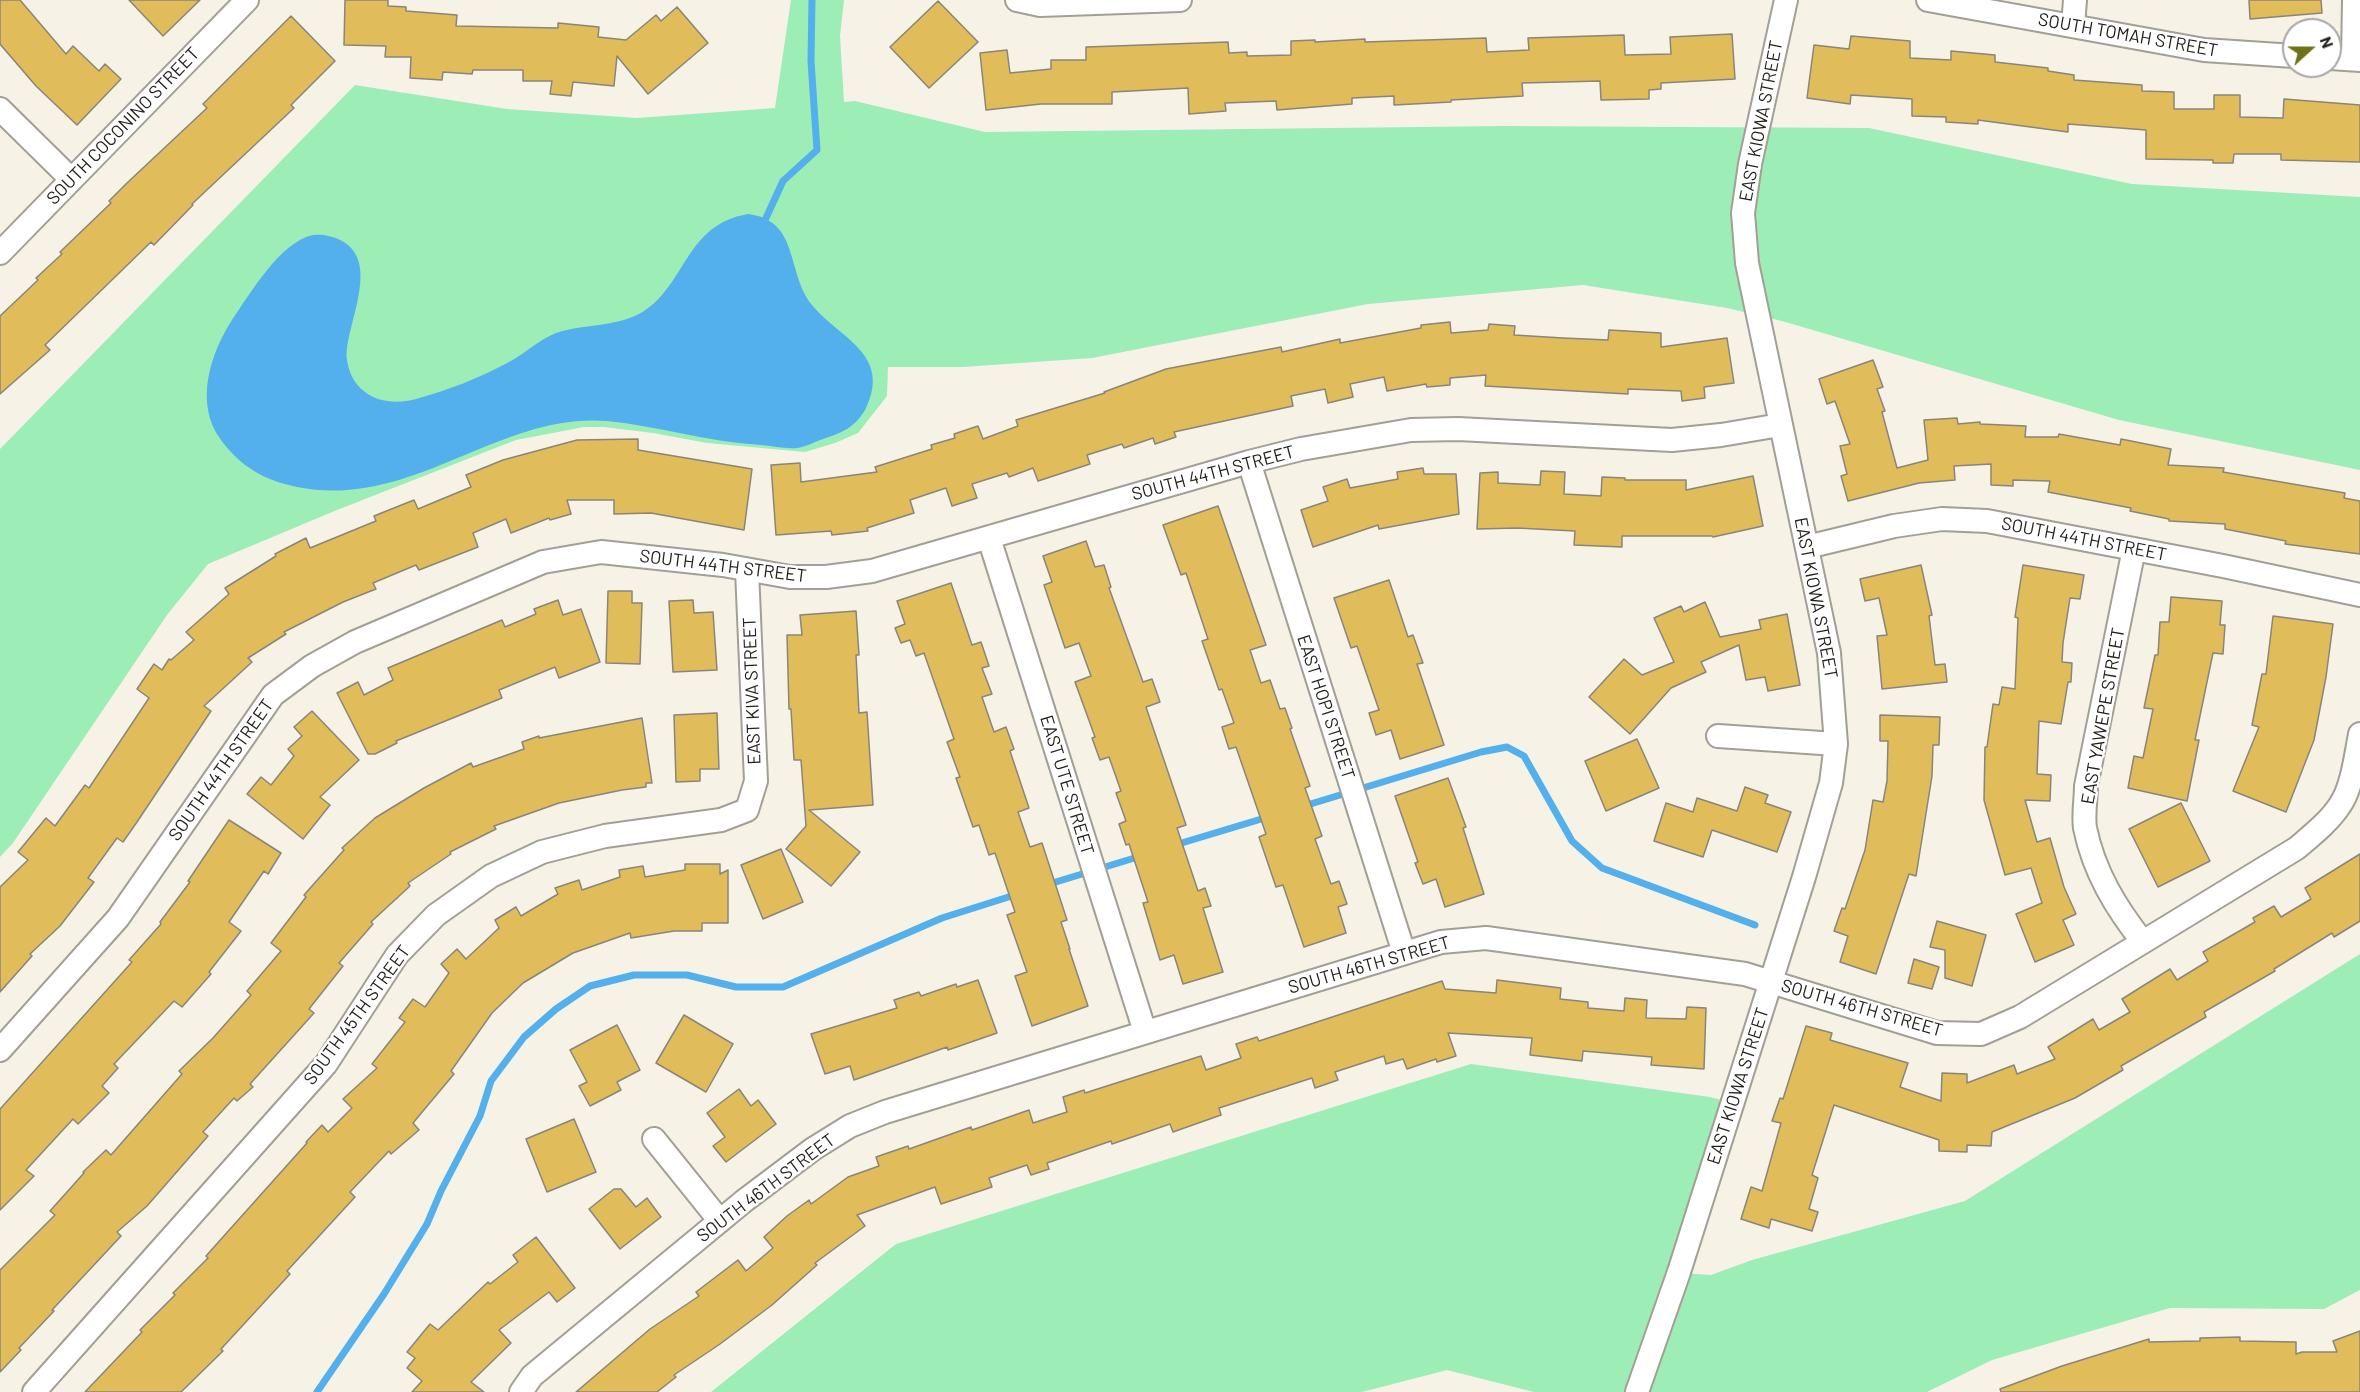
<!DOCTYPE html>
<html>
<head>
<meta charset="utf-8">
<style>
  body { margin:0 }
  #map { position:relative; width:2360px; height:1392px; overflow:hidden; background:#f7f2e6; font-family:Barlow,sans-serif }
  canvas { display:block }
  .north { position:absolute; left:2282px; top:18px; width:60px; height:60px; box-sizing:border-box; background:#fff; border:2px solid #a7a6a5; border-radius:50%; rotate:69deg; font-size:16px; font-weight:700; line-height:24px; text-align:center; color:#23211d }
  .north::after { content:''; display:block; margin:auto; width:21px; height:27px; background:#6e7218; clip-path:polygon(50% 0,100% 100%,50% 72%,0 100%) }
</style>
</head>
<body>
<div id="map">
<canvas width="2360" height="1392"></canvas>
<div class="north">N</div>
</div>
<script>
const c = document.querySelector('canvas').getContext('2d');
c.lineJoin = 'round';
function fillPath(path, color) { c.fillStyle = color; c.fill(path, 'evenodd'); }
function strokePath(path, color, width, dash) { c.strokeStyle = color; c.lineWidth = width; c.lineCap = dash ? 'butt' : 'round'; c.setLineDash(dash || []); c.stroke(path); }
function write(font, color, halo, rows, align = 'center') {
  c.font = font + ' Barlow,sans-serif'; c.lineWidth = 5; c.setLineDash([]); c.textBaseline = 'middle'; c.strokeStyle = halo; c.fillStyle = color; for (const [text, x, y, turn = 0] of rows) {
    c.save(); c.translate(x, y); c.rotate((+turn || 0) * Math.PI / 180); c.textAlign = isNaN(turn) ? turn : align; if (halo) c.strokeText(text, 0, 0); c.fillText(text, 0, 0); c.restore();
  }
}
fillPath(new Path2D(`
  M791 0H844L840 36 844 102 855 101 985 132 1505 126 1869 128 2132 184 2360 197V470L2119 420 1782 321 1727 308 1583 285 1368 304 1092 358 963 367H888L887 396 858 433 835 443 805 452 707 443 653 433 604 427H584L516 440 337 510 208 564 167 615 13 843 0 857V449L355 85 507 109 637 118 775 108Z
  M2360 954V1290L2324 1309 2170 1308 1992 1360 1927 1392H1534L1447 1370 1362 1392H711L896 1244 1471 1064 1710 1097 1733 1103 1680 1273 1711 1275 1752 1260 1965 1201Z`), '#9dedb7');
fillPath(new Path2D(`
  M748 214C800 220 786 273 812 305 839 338 892 354 866 408 856 427 842 433 823 439 814 442 806 447 797 448 785 449 773 446 761 445 708 442 658 426 607 421 498 412 413 510 297 487 264 480 241 467 221 440 194 404 210 354 232 320 250 294 280 242 313 235 321 234 333 236 340 240 384 261 343 329 347 360 352 395 384 408 416 399 448 390 480 378 509 362 526 353 538 340 556 333 585 323 617 328 644 311 687 283 685 225 748 214Z`), '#54b0ed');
strokePath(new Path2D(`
  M766 218 783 181 817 150 811 61 812 0
  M1304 806 1481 752 1507 747 1524 756 1572 841 1602 868 1755 925
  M1175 845 1268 817
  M1046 885 1141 856
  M317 1392 384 1294 427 1224 441 1191 480 1116 491 1081 524 1037 556 1009 590 986 634 975H687L736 987H783L942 918 1018 894`), '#54b0ed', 7);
const building = new Path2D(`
  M0 0H20L66 54 73 46 99 71 105 64 121 79 77 125 36 86 0 44Z
  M129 0H200L163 36Z
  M345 0H388V6L406 7V11L457 15 456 26 558 28V23L599 27 598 37 626 40 656 15 661 21 677 7 708 43 648 94 617 56 614 86 573 82 571 96 550 94 552 81H523V70H473L472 74 443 72 442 80 410 78 411 57H385L386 46 344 45Z
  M2249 0H2321L2322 13 2250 19Z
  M938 1 978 42 929 88 890 47Z
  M291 16 335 61 291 105 294 108 192 204 193 205 154 245 151 242 45 345 50 350 0 394V316L38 280 36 278 62 254 60 252 111 203 109 201 127 183 207 108 203 104Z
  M1732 34 1735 79 1661 83V89L1649 90V99L1601 100 1600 81 1522 83 1523 96 1451 100V102L1394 105V96L1352 98V104L1277 110 1276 101 1225 103 1226 111 1189 114 1188 88 1112 92V104H1041L986 110 980 53 1007 50 1010 73 1051 69V60H1086V47L1228 42 1229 53 1247 52V56L1291 55V41L1315 40V42L1365 39V42L1486 38 1487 52 1529 50 1528 38 1624 35 1625 55 1671 54 1670 37Z
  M1851 36 1910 41V58L1951 60V51L1995 55V62L2048 68V71L2074 75V80L2142 85V91L2174 92V109H2214V95H2240V117L2283 118 2284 99 2360 105V162L2281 160V154H2234L2233 163H2213V160L2146 159V130L2068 124V132L1978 120V124L1946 122V117L1912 116V99L1851 95 1850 104 1807 98 1814 45 1849 49Z
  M1450 322 1451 333 1488 330 1489 324 1515 326 1514 335 1563 338 1608 340 1609 330 1661 333V347L1727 338 1734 383 1704 387 1705 398 1682 401 1681 391 1628 389V394L1485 386 1486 375 1450 378V385L1427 387 1426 384 1387 391 1384 377 1350 384 1353 397 1328 403 1325 389 1291 396 1293 406 1174 432 1176 437 1155 444 1153 438 1124 448 1122 444 1087 455 1090 464 1038 481 1033 468 1009 477 1007 473 972 484 977 498 952 506 946 488 910 500 914 513 867 528 868 531 832 535 831 531 776 535 771 465 800 463 801 482 877 472 875 467 932 449 931 445 955 438 954 434 978 426 983 439 1018 426 1016 420 1105 393 1104 392 1166 369 1281 347 1282 352 1340 339V343L1421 328V325Z
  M1873 360 1883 387 1877 389 1885 411 1882 412 1897 468 1928 460 1924 420 1957 418 1958 424 1980 422V424L2026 426 2025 437H2058L2059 434 2120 445 2121 439 2171 449 2168 465 2224 468 2223 472 2345 493 2344 498 2360 501V554L2285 544 2286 541 2225 529V524L2169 521V519L2130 511 2131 508 2048 492 2050 481 2013 480V486L1991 485V464L1954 466 1955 480 1919 483 1848 501 1841 476 1847 474 1840 446 1850 444 1835 401 1827 404 1819 379Z
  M638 439V450L752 469 744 530 651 513 614 514V500H567L571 514 550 520 549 518 511 533 506 519 473 533 478 547 419 570 416 565 373 583 376 589 343 602 284 632 286 634 248 658 252 662 204 706 211 711 137 822 123 842 117 838 88 878 94 882 60 926 30 954 32 956 0 992V887L28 860 18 852 46 818 55 826 85 785 89 788 149 698 137 689 154 664 162 670 169 659 171 660 194 640 186 632 229 594 225 588 276 556 275 554 306 538 310 548 376 521 374 516 414 500 418 509 471 487 466 475 503 460 577 440Z
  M1423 468 1424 474H1456L1459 514 1379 529 1378 525 1313 547 1301 510 1328 501 1323 487 1347 479 1350 488 1398 479 1397 472Z
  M1541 471 1565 472 1564 494 1601 496 1602 477 1625 478V480H1686V490L1753 476 1763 526 1713 537 1712 536H1622V547L1574 545 1575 531 1517 528 1477 529 1480 473 1498 472V483L1540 485Z
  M1218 506 1266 645 1250 650 1261 683 1270 680 1280 709 1285 708 1292 728 1290 729 1310 786 1305 788 1322 836 1315 839 1331 884 1339 881 1347 904 1338 907 1346 933 1304 947 1283 885 1276 887 1259 837 1266 834 1236 747 1229 749 1222 727 1234 723 1222 689 1219 690 1202 641 1208 639 1186 573 1181 575 1163 525Z
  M1086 541 1095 567 1104 565 1111 587 1109 588 1143 682 1152 679 1160 702 1146 707 1186 825 1177 828 1198 891 1205 888 1211 906 1203 908 1223 972 1183 984 1174 955 1160 960 1143 903 1148 902 1129 844 1126 845 1119 824 1126 821 1116 793 1121 791 1109 757 1100 760 1092 738 1095 737 1075 682 1091 676 1079 643 1065 648 1044 585 1052 582 1043 556Z
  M1921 565 1932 615 1929 616 1935 665 1945 664 1947 682 1882 689 1877 636 1887 635 1879 598 1865 601 1860 579Z
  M2023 565 2084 575 2080 599 2070 598 2063 643 2062 662 2072 663 2071 682H2068L2061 724 2039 721 2037 774 2051 775 2050 801 2025 800 2037 842 2050 838 2064 887 2076 914 2063 920 2074 945 2035 962 2016 914 2042 903 2031 868 2005 875 1984 800 1985 747H1987L1993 704 1999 705 2002 687 2015 689 2018 618 2015 617Z
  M1389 580 1408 637 1413 635 1423 663 1417 664 1444 745 1400 759 1391 730 1376 735 1369 713 1379 710 1357 646 1351 648 1334 598Z
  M951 583 972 645 981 642 989 666 982 668 992 694 982 697 994 732 1006 727 1014 749 1010 751 1029 808 1018 812 1030 847 1042 843 1067 920 1061 922 1070 949H1069L1088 1006 1032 1026 1015 976 1027 972 1007 915 1015 912 995 853 989 855 979 825 973 827 956 778 960 777 947 742 954 739 924 653 916 656 910 640 901 643 895 628 905 624 897 601Z
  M608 591H632V603H642L640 664 606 663Z
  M2171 597 2222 601 2220 625H2225L2223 654 2213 653 2195 740H2199L2187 801 2128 788 2134 756 2143 758 2153 709 2144 708 2155 655H2158L2160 622H2169Z
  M558 600 563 615 581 609 600 662 559 678 555 667 499 690 502 698 396 741 397 743 375 754H368L337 693 358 682 364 695 393 680 388 668 502 620 505 627 536 614 534 609Z
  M693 600 694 613 713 612 717 670 673 672 669 601Z
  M1705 602 1720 637 1761 629 1759 620 1787 614 1800 685 1768 691 1765 677 1746 680 1739 645 1701 662 1706 672 1671 688 1630 734 1589 697 1624 659 1642 675 1674 662 1654 618 1681 606 1684 612Z
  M856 611 859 655H856L859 713 867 712 873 805 809 810 860 852 831 886 786 849 806 826 801 760H794L791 709H789L787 635H802L800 615Z
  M2273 616 2333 624 2326 677 2314 740 2286 812 2233 791 2259 727 2252 725 2262 674H2266Z
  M312 711 359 760 320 797 330 805 303 839 247 794 261 777 271 785 294 756 288 749 302 736 294 727Z
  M717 713 719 769H700V781L676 782 674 715Z
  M1880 715 1940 717 1939 745H1933L1932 776 1916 876 1909 874 1876 974 1840 962 1848 936 1834 931 1842 908 1845 909 1865 850 1873 800 1883 802 1887 781 1888 741H1880Z
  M642 718 652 783H646V787L622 790 559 803 494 826 496 829 450 852 451 854 408 883 410 886 371 922 373 924 339 963 343 966 309 1009 314 1013 250 1084 253 1087 237 1101 234 1098 203 1132 208 1136 147 1206 117 1232 121 1236 52 1310 54 1311 19 1348 21 1350 0 1372V1270L55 1215 50 1211 84 1173 83 1172 106 1150 111 1155 182 1074 179 1071 213 1038 251 995 247 991 281 951 271 943 306 897 304 895 344 850 342 848 375 818 424 788 471 763 473 767 524 749 522 742 539 736V738Z
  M1637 739 1659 788 1606 811 1585 761Z
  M1448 778 1466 827 1463 828 1484 894 1445 907 1436 879 1423 884 1415 863 1418 862 1395 796Z
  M1745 787 1768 795 1765 803 1791 812 1777 852 1712 830 1703 857 1654 841 1666 803 1693 812 1697 798 1737 811Z
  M2181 803 2210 861 2158 887 2129 829Z
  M229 820 281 853 268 874 264 871 229 922 241 931 209 972 211 974 182 1007 174 1001 114 1064 118 1068 102 1086 109 1093 78 1124 73 1119 26 1170 34 1176 0 1210V1109L132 962 129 960 161 924 160 922 190 882 188 881Z
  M781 849 803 902 763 919 741 865Z
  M2360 854V921L2334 937 2332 933 2274 969 2275 971 2204 1012 2206 1017 2121 1066 2123 1070 2075 1098 1992 1132 1991 1146 1967 1145V1152L1939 1151V1140L1834 1105 1812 1175 1818 1178 1809 1209 1818 1212 1812 1231 1771 1219 1769 1228 1741 1219 1751 1187 1762 1191 1781 1123 1772 1121 1780 1098 1783 1099 1806 1026 1832 1033 1830 1040 1908 1063 1900 1087 1941 1101 1942 1073 1967 1074V1083L2014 1065 2017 1074 2055 1059 2048 1047 2093 1019 2099 1030 2130 1012 2122 999 2170 969 2177 980 2208 961 2203 952 2255 922 2253 918 2274 906 2281 917 2311 899 2305 888Z
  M685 864H720V874L728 870V923H702V931H674L631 938 630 933 573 953 523 983 492 1013 451 1071 454 1074 413 1123 419 1130 391 1154 389 1151 350 1192 355 1197 287 1271 290 1274 221 1349 223 1351 181 1392H85L142 1332 140 1330 175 1295 173 1293 208 1258 206 1256 307 1143 306 1142 322 1125 328 1132 352 1108 343 1099 377 1068 372 1064 405 1022 399 1018 413 999 425 1007 449 973 441 964 457 949 466 959 499 928 495 920 516 907 521 916 558 894 555 888 579 880 582 890 620 877 619 870 643 866 645 877 685 870Z
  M1937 921 1986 935 1972 986 1945 978V950L1930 947Z
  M1914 959 1939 967 1932 989 1908 983Z
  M978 980 997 1033 948 1050 947 1047 854 1080 850 1066 825 1074 811 1034 897 1008 894 1000 919 992 921 996 956 984 957 987Z
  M1497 980 1561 988 1560 999 1588 1002V1008L1624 1011 1625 998 1647 1000 1646 1018 1686 1019 1687 1007 1706 1008 1704 1069 1651 1065 1652 1057 1583 1051 1582 1061 1530 1055 1532 1038 1448 1033 1456 1056 1437 1062 1436 1059 1407 1069 1403 1059 1386 1064 1384 1056 1335 1072 1338 1080 1315 1088 1312 1078 1219 1108 1221 1115 1173 1132 1170 1124 1112 1144 1111 1141 1047 1163 1049 1169 1031 1175 1027 1165 989 1178 992 1187 941 1204 935 1187 857 1215 865 1226 815 1263 817 1265 772 1305 720 1344 674 1375 676 1377 657 1392H576L650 1329 699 1296 696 1292 738 1260 746 1271 773 1248 764 1237 787 1216 809 1200 811 1204 848 1177 879 1166 876 1157 908 1146 909 1149 971 1127 972 1130 1029 1110 1033 1123 1067 1112 1063 1097 1084 1090 1085 1093 1201 1056 1206 1070 1241 1058 1236 1044 1257 1037 1259 1041 1442 981 1445 989 1496 993Z
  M684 1015 733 1044 706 1092 656 1063Z
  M617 1025 640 1070 617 1082 621 1090 590 1106 579 1086 587 1082 570 1050Z
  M739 1089 751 1106 758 1100 776 1124 726 1162 713 1146 725 1137 707 1113Z
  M574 1119 596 1172 547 1192 526 1139Z
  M614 1189H621L636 1207 647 1198 661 1217 620 1249 589 1209Z
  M536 1237 575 1288 557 1302 549 1292 499 1330 511 1343 471 1382 484 1392H412L422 1381 407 1368 415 1358 407 1352 430 1324 438 1330 488 1282 490 1284 518 1262 513 1255Z
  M2360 1331V1392H2001L2000 1389 2062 1366 2149 1339V1342L2200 1341V1338L2240 1337V1341L2296 1342V1354L2302 1352H2337L2333 1341Z`);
fillPath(building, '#e0bd5a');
strokePath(building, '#89857a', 1.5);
const minor = new Path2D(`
  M1017 0 1040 5 1180 0
  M1928 0 2204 50 2294 56
  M2073 26 2075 0
  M2330 58 2360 60
  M2353 59 2354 0
  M0 109 71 179
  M0 253 247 0
  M1249 462 1404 953
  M989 538 1145 1032
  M1807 547 1894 526 1942 519 1987 521 2223 566 2360 595
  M2134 549 2086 786C2086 799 2083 815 2085 828 2094 872 2116 908 2143 942
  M1718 736 1836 744
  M0 1050 118 918 273 695 312 666 355 642 543 562 601 552 723 565 790 577H826L872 571 1249 462 1301 449 1411 430 1458 429 1672 440 1721 435 1780 425
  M654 1139 720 1221
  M34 1392 326 1064 397 955 436 915 491 876 542 852 605 836 721 820 747 810 756 781 747 570
  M521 1392 532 1376 744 1201 813 1149 850 1126 885 1112 1441 942 1486 938 1745 974 1937 1033 1981 1034 2020 1017 2297 848C2312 835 2329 822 2340 805 2352 788 2356 755 2360 734
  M1637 1392 1679 1272 1804 877 1831 783 1836 744 1829 653 1747 263 1743 213 1750 164 1786 0`);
strokePath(minor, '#a39f94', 26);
strokePath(minor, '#fff', 22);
write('18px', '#23211d', '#fff', [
  ["SOUTH TOMAH STREET",2128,35,10],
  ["EAST KIOWA STREET",1761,121,-79],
  ["SOUTH COCONINO STREET",123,126,-46],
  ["SOUTH 44TH STREET",1213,473,-15],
  ["SOUTH 44TH STREET",2084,539,11],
  ["SOUTH 44TH STREET",723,566,7],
  ["EAST KIOWA STREET",1816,598,79],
  ["EAST KIVA STREET",752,691,-92],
  ["EAST HOPI STREET",1326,707,72],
  ["EAST YAWEPE STREET",2103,716,-80],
  ["SOUTH 44TH STREET",221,770,-55],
  ["EAST UTE STREET",1067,785,73],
  ["SOUTH 46TH STREET",1369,965,-16],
  ["SOUTH 46TH STREET",1862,1008,16],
  ["SOUTH 45TH STREET",357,1015,-54],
  ["EAST KIOWA STREET",1738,1086,-72],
  ["SOUTH 46TH STREET",766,1188,-37]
]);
</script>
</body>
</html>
